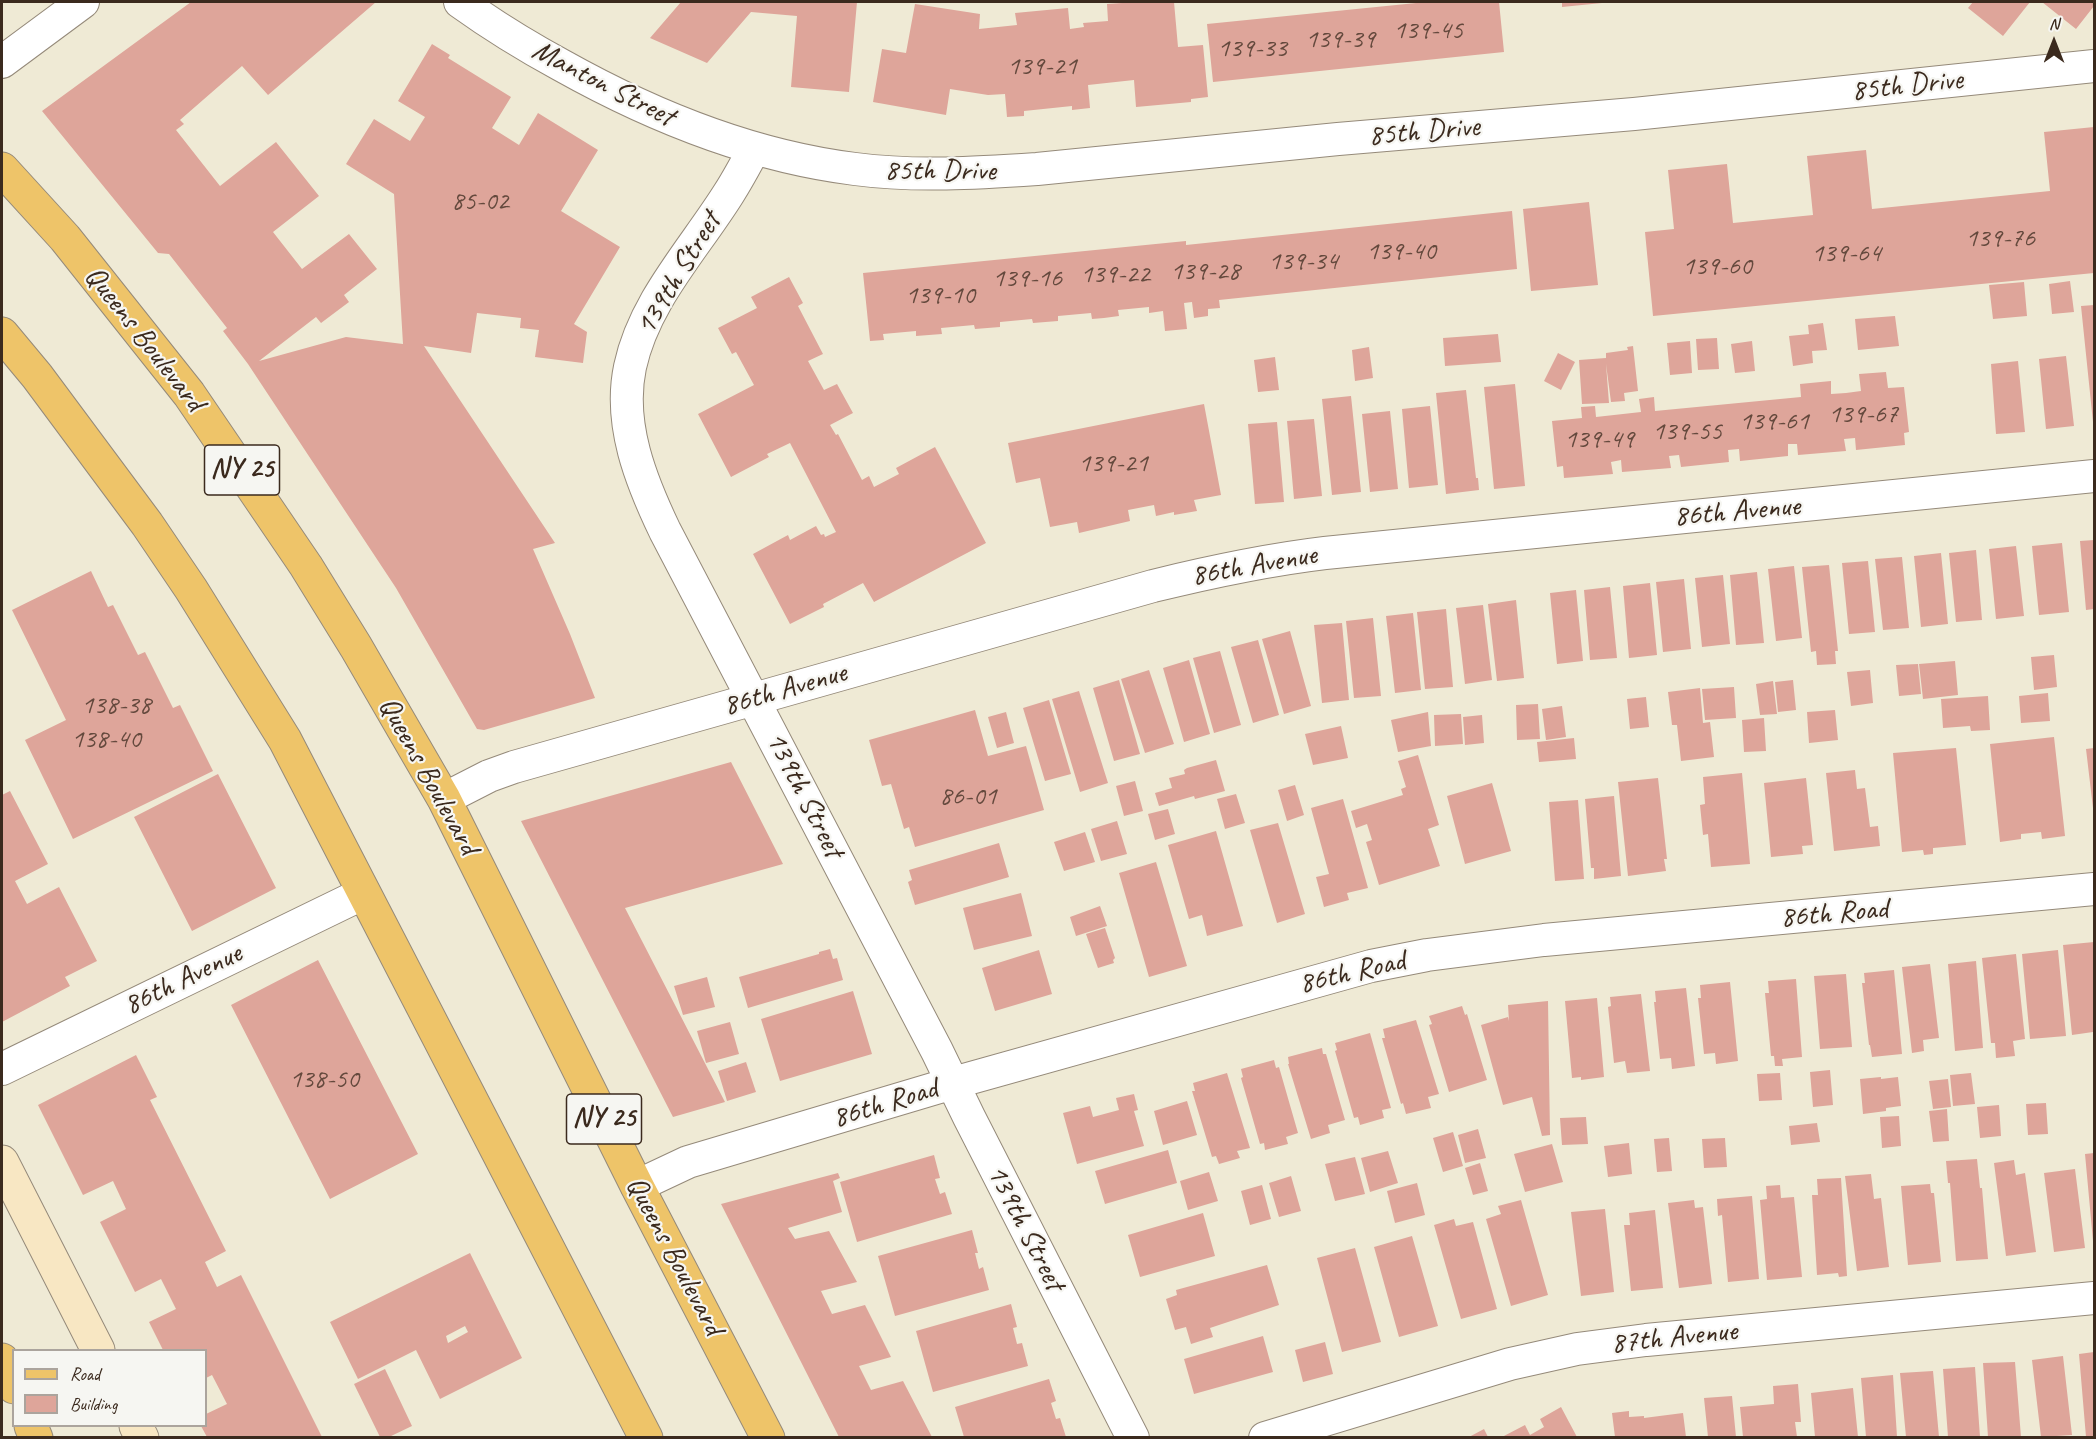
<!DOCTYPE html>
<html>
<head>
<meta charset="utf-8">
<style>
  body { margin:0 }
  #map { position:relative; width:2096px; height:1439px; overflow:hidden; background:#efead5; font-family:Caveat,sans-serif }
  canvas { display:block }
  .frame { position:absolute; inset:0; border:3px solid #3b2a1e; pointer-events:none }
  .legend { position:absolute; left:12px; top:1349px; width:195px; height:78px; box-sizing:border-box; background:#f6f6f2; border:2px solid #aba49d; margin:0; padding:8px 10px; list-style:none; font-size:18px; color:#3b2a1e }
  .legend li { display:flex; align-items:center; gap:12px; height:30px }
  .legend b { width:30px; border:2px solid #aba49d }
  .north { position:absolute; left:2024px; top:12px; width:60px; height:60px; -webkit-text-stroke:4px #f6f6f2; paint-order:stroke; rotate:0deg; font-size:16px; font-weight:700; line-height:24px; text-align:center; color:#3b2a1e }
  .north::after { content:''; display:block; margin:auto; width:21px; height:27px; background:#3b2a1e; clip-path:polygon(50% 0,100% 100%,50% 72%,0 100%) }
</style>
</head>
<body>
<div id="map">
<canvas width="2096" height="1439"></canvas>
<div class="frame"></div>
<ul class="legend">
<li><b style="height:8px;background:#eec469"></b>Road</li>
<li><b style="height:16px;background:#dea59a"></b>Building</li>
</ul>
<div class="north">N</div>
</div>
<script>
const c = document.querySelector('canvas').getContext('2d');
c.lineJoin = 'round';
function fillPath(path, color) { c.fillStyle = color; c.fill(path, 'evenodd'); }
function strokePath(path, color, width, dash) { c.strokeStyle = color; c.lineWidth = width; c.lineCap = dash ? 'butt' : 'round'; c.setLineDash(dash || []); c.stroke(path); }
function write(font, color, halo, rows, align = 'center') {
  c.font = font + ' Caveat,sans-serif'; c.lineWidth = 4.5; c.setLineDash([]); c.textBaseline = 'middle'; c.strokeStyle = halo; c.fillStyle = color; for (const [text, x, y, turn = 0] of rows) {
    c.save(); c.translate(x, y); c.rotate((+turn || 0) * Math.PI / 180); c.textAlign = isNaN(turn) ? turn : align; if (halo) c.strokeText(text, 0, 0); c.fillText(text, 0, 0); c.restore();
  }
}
fillPath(new Path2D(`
  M191 2H376L268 95 242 66 180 120 184 124 176 130 220 186 276 142 319 196 273 232 302 269 349 234 377 269 344 295 349 302 321 323 316 317 259 361 346 337 403 344 394 194 346 164 374 119 410 141 425 117 398 101 432 44 450 55 448 58 511 97 492 128 519 145 538 113 598 150 561 211 620 247 574 324 587 332 583 363 535 357 539 330 520 328 521 318 477 313 471 353 424 346 555 543 533 549 570 634 595 698 484 730 477 729 396 588 248 364 223 331 227 328 169 254 158 253 42 111Z
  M681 2H857L849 92 791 87 797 16 751 12 707 63 650 38Z
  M1137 2H1174L1178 47 1203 45 1208 97 1191 99V102L1136 107 1134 80 1088 85 1090 108 1072 110V106L1024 111V116L1007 117 1005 94 988 95 950 89 946 115 873 102 882 49 906 53 915 4 980 14 979 29 1017 25 1015 13 1068 8 1070 29 1084 27 1083 23 1108 21 1107 4Z
  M1426 2H1499L1504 52 1213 82 1207 24Z
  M1562 2H1602V3L1562 7Z
  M1973 2H2030L2003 36 1968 8Z
  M2042 2H2094V6L2076 29Z
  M2094 127V273L1653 316 1645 232 1674 229 1668 170 1727 164 1733 223 1813 215 1807 156 1866 150 1872 209 2050 191 2044 132Z
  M1589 202 1598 285 1531 291 1523 209Z
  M1512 211 1517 269 1219 300 1220 308 1208 309V316L1194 318 1192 302 1184 303 1187 329 1165 331 1163 311 1149 313V307L1118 310 1119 316 1104 318 1092 319 1091 313 1058 316V321L1033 323 1032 319 1000 322V327L975 329 974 325 941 328 942 334 916 336V331L883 334 884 340 870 341 863 273 1186 241V245Z
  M789 277 803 303 798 306 823 354 808 361 824 390 837 384 853 413 830 425 836 435 838 434 862 480 869 476 874 487 899 474 896 468 935 447 986 543 874 602 863 583 823 604 824 607 790 624 753 554 788 535 790 540 816 526 821 535 824 534 825 537 836 532 790 443 767 454 769 457 731 477 698 414 754 385 736 352 732 354 718 328 757 308 751 297Z
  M2070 281 2074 312 2052 314 2049 284Z
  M2024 282 2027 316 1993 319 1989 285Z
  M2094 305V421L2093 422 2081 306Z
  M1895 316 1899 346 1858 350 1855 319Z
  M1823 323 1827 350 1812 351 1813 363 1793 366 1789 336 1809 334 1808 325Z
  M1498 334 1501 362 1445 366 1443 338Z
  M1717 338 1719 369 1698 370 1696 339Z
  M1690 341 1692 373 1670 375 1667 343Z
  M1752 341 1755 371 1735 373 1731 344Z
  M1633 346 1638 391 1624 393 1625 401 1611 402 1606 364 1609 403 1582 404 1579 360 1606 358V353L1628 350 1627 347Z
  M1369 347 1373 378 1355 381 1352 350Z
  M1558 353 1575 362 1561 390 1544 381Z
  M2066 356 2074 426 2046 429 2039 359Z
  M1275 357 1279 390 1258 392 1254 360Z
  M2018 361 2025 432 1996 434 1991 364Z
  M1886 372 1888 388 1904 387 1909 432 1904 433 1905 445 1856 450 1855 438 1844 439 1846 451 1798 455 1797 444H1788V456L1740 461 1739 449 1728 450 1729 462 1681 467 1679 455 1669 456 1671 468 1622 472 1621 460 1611 462 1613 474 1564 478 1563 466 1557 467 1552 421 1582 418 1581 407 1595 406 1596 417 1641 412 1639 399 1654 397 1655 411 1801 397 1800 384 1831 381V394L1846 393 1861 391 1859 374Z
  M1515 384 1525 486 1494 489 1484 387Z
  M1466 390 1476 478H1478L1479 490 1446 494 1436 393Z
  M1351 396 1361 492 1332 495 1322 399Z
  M1204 404 1221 495 1194 500 1197 511 1174 515V512L1156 516 1154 505 1128 510 1130 521 1079 533 1077 522 1050 527 1040 478 1016 483 1008 443Z
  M1430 406 1438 485 1409 488 1402 409Z
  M1390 411 1398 489 1370 492 1362 414Z
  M1314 419 1322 496 1294 499 1287 421Z
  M1277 422 1284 502 1255 504 1248 424Z
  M2094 540V609L2086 610 2080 541Z
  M2062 543 2069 612 2039 615 2032 546Z
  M2016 546 2024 616 1996 619 1989 549Z
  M1976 550 1982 620 1956 622 1949 553Z
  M1941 553 1948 624 1921 627 1914 556Z
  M1902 557 1909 628 1883 630 1875 559Z
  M1868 561 1875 632 1849 634 1842 563Z
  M1829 565 1838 651H1835L1836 664 1817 665 1816 651 1811 652 1802 567Z
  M1794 566 1802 638 1776 641 1768 569Z
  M91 571 108 607 113 605 138 655 145 652 173 708 180 705 213 771 73 839 25 740 66 720 12 610Z
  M1757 572 1764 643 1736 645 1730 575Z
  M1723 575 1730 644 1702 647 1695 578Z
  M1684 579 1691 649 1663 652 1656 582Z
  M1650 583 1657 655 1629 658 1623 586Z
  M1610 587 1617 658 1590 660 1584 590Z
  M1576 590 1583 661 1557 664 1550 593Z
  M1516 600 1524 678 1497 681 1488 604Z
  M1483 605 1492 680 1465 684 1456 608Z
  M1446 609 1453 687 1425 689 1417 612Z
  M1413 613 1421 690 1395 693 1386 616Z
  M1373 618 1381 696 1354 698 1346 621Z
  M1342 623 1349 700 1322 703 1314 625Z
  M1290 631 1311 706 1284 714 1262 639Z
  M1258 640 1279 715 1253 723 1231 647Z
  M1220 651 1241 725 1214 733 1193 658Z
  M2054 655 2057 687 2034 690 2031 657Z
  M1189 660 1210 734 1184 742 1163 668Z
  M1955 661 1958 695 1923 699 1919 664Z
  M1918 664 1921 694 1899 696 1896 665Z
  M1149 670 1174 744 1145 753 1121 679Z
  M1870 670 1873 703 1851 706 1847 672Z
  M1119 680 1140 754 1114 761 1093 688Z
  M1793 680 1796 710 1778 712 1775 682Z
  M1773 681 1777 714 1760 715 1756 684Z
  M1734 687 1736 718 1705 720 1702 689Z
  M1700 688 1703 723 1710 722 1714 757 1681 761 1677 725H1672L1668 692Z
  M1079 691 1108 783 1080 792 1052 699Z
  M2048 693 2050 721 2021 723 2019 696Z
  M1988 696 1990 730 1971 731 1970 726 1943 728 1941 699Z
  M1646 697 1649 727 1630 729 1627 699Z
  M1049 700 1071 774 1045 781 1023 708Z
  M1538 704 1540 739 1517 740 1516 705Z
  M1562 706 1566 737 1546 740 1542 709Z
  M975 710 988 756 1026 746 1044 810 915 847 909 827 904 829 891 784 882 786 869 740Z
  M1835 710 1838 740 1809 743 1807 712Z
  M1006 712 1014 743 997 748 988 717Z
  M1428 712 1431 746 1398 752 1391 720Z
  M1461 714 1463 744 1435 746 1434 715Z
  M1482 715 1484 743 1465 745 1463 717Z
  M1764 718 1766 751 1744 752 1742 720Z
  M1341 726 1348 758 1313 765 1305 734Z
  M2054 737 2065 836 2042 839 2041 832 2021 834V839L2000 842 1990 744Z
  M1574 738 1576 759 1539 762 1537 742Z
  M1956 748 1966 845 1933 848V854L1924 855 1923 850 1902 852 1893 753Z
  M2094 748V808H2093L2086 749Z
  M1418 755 1439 825 1428 829 1440 866 1379 885 1366 842 1372 840 1367 824 1356 828 1351 811 1403 795 1401 789 1406 787 1398 761Z
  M1216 760 1225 791 1195 799 1194 796 1159 806 1155 793 1172 788 1169 778 1185 774 1184 770 1187 768Z
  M731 762 783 864 625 908 725 1102 673 1117 521 821Z
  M1855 770 1857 789 1865 788 1870 827 1878 826 1880 846 1834 851 1826 773Z
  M1742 773 1750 864 1711 867 1708 834 1703 835 1700 805 1705 804 1703 777Z
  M218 774 276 888 192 931 134 817Z
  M1658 778 1667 859H1664L1666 871 1628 876 1618 782Z
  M1806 778 1813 845 1802 846 1803 854 1771 857 1764 783Z
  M1135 781 1143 811 1124 816 1116 786Z
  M1492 783 1511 851 1465 864 1447 796Z
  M1295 785 1304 815 1287 821 1278 790Z
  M10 791 48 864 15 881 27 904 59 887 97 961 65 977 70 986 2 1022V795Z
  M1236 794 1245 823 1225 829 1217 799Z
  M1614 796 1621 876 1594 879V868H1591L1585 799Z
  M1343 799 1368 888 1347 893 1349 900 1324 907 1316 877 1329 874 1311 808Z
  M1578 800 1584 879 1555 881 1549 802Z
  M1168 809 1175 834 1155 840 1148 814Z
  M1117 821 1127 854 1101 861 1091 829Z
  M1278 823 1305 914 1277 923 1250 830Z
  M1216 831 1243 926 1207 936 1202 915 1189 919 1168 845Z
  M1085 832 1095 862 1064 871 1054 842Z
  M999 843 1009 877 915 905 908 882 912 880 909 870Z
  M1156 862 1187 966 1149 977 1119 873Z
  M1021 893 1032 936 974 950 963 908Z
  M1100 906 1107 926 1076 936 1070 917Z
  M1105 928 1115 958 1113 960 1114 963 1098 968 1086 934Z
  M2094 942V1036L2093 1032 2072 1035 2063 945Z
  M830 949 833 959 837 958 843 980 748 1008 739 977 819 954V952Z
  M1039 950 1052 994 995 1011 982 968Z
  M2058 950 2066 1036 2030 1039 2022 954Z
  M2016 954 2025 1039 2013 1041 2015 1056 1996 1058 1995 1043H1991L1982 958Z
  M318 960 418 1154 330 1199 231 1005Z
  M1976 961 1983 1048 1955 1051 1948 964Z
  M1930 964 1939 1038 1923 1040 1924 1051 1912 1053 1902 967Z
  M1894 970 1902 1054 1872 1057 1870 1045H1869L1862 983H1865L1864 973Z
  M1846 974 1852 1047 1820 1049 1814 976Z
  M707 977 715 1007 683 1015 674 986Z
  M1796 979 1802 1057 1782 1059 1783 1066H1775L1774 1056H1771L1765 993H1769L1768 981Z
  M1730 982 1738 1061 1716 1064 1715 1053 1704 1054 1698 998H1701L1700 985Z
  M1686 988 1695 1066 1672 1069 1671 1058 1660 1059 1654 1002H1656L1655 991Z
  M853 991 872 1054 780 1081 761 1019Z
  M1641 994 1650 1071 1627 1073 1625 1061 1614 1063 1608 1007 1611 1006 1610 997Z
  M1597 998 1604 1077 1581 1080V1077L1572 1078 1565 1001Z
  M1548 1001 1550 1135 1542 1136 1532 1097 1503 1105 1481 1025 1508 1017 1509 1021 1508 1005Z
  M1462 1006 1465 1015 1467 1014 1487 1080 1449 1092 1429 1025 1432 1024 1429 1016Z
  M1416 1020 1439 1094 1428 1097 1431 1108 1406 1114 1403 1103 1401 1104 1382 1038H1385L1383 1029Z
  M730 1022 739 1054 706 1063 697 1031Z
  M1370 1033 1391 1108 1382 1110 1384 1118 1360 1125 1358 1117 1354 1118 1335 1051 1337 1050 1335 1043Z
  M1322 1048 1323 1054H1326L1345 1120 1328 1125 1330 1133 1311 1139 1288 1064H1289L1288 1057Z
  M136 1055 157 1097 150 1100 226 1251 205 1262 217 1287 241 1275 322 1437H207L201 1426H206V1414L227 1404 212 1375 206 1378V1350H163L149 1322 176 1309 161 1279 135 1292 100 1222 126 1209 113 1181 83 1195 38 1105Z
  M1274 1060 1276 1068 1279 1067 1298 1133 1286 1137 1288 1144 1265 1150 1264 1143 1260 1144 1241 1078 1243 1077 1241 1069Z
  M746 1062 756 1092 727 1101 718 1071Z
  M1830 1070 1833 1105 1813 1107 1810 1072Z
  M1227 1073 1250 1148 1237 1151 1240 1158 1219 1164 1216 1156 1212 1157 1192 1091H1195L1193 1083Z
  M1780 1073 1782 1100 1759 1101 1757 1074Z
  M1971 1073 1975 1104 1953 1106 1950 1075Z
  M1881 1077V1079L1898 1077 1901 1106 1886 1108V1111L1863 1114 1860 1079Z
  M1948 1079 1951 1107 1933 1109 1929 1081Z
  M1134 1094 1138 1110 1134 1111 1144 1146 1077 1164 1063 1113 1090 1106 1093 1117 1119 1110 1116 1098Z
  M1187 1101 1197 1135 1163 1145 1154 1111Z
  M2046 1103 2048 1134 2028 1135 2026 1104Z
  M1999 1105 2001 1136 1980 1138 1977 1107Z
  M1947 1109 1949 1141 1933 1142 1929 1111Z
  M1899 1116 1901 1146 1882 1148 1880 1117Z
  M1586 1117 1588 1144 1562 1145 1560 1118Z
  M1817 1123 1820 1142 1791 1145 1789 1126Z
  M1478 1129 1486 1158 1465 1163 1458 1135Z
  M1453 1132 1463 1166 1443 1172 1433 1138Z
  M1669 1138 1672 1171 1657 1172 1654 1139Z
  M1725 1138 1727 1167 1704 1168 1702 1139Z
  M1629 1143 1632 1174 1608 1177 1604 1146Z
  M1552 1144 1563 1182 1525 1192 1514 1154Z
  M1168 1150 1177 1183 1105 1204 1095 1171Z
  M1388 1151 1398 1183 1370 1192 1361 1158Z
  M2094 1153V1241H2093L2085 1154Z
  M934 1155 940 1178 935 1179 940 1194 945 1192 952 1214 857 1242 840 1182Z
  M1355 1157 1365 1194 1335 1201 1325 1164Z
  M1977 1159 1980 1188H1982L1988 1259 1956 1261 1950 1183H1948L1946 1161Z
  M2014 1160 2016 1175 2025 1173 2036 1252 2006 1256 1994 1163Z
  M1480 1163 1488 1191 1473 1195 1465 1168Z
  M2075 1169 2085 1248 2054 1252 2044 1173Z
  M1209 1172 1218 1201 1188 1210 1180 1181Z
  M838 1173 840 1178 833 1181 842 1212 788 1228 795 1239 829 1231 857 1282 821 1291 832 1314 865 1305 891 1357 859 1366 871 1390 903 1381 932 1437H839L721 1204Z
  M1871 1174 1874 1199 1881 1198 1889 1267 1857 1271 1845 1176Z
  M1291 1176 1301 1211 1279 1217 1269 1183Z
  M1841 1178 1847 1276 1839 1277 1838 1273 1817 1275 1812 1195H1818L1817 1179Z
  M1417 1183 1425 1215 1395 1223 1387 1191Z
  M1930 1184 1931 1193H1934L1941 1262 1908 1265 1901 1186Z
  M1262 1185 1271 1219 1250 1225 1241 1191Z
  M1780 1185 1781 1198 1794 1197 1802 1277 1767 1280 1760 1200 1767 1199 1766 1186Z
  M1752 1196 1759 1279 1728 1282 1722 1215 1718 1216 1717 1199Z
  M1521 1200 1548 1295 1511 1306 1486 1219 1501 1214 1498 1206Z
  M1694 1200 1695 1208 1703 1207 1712 1284 1679 1288 1668 1203Z
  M1605 1209 1614 1292 1581 1296 1571 1212Z
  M1655 1210 1663 1288 1631 1291 1624 1225H1630L1629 1213Z
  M1203 1213 1215 1256 1140 1277 1128 1235Z
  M1454 1219 1456 1226 1473 1222 1497 1309 1461 1319 1434 1225Z
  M972 1230 978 1253H975L979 1269 983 1267 989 1290 895 1316 878 1256Z
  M1412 1236 1438 1326 1399 1337 1374 1247Z
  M1355 1248 1381 1342 1342 1352 1317 1258Z
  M470 1253 522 1358 440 1399 416 1350 358 1379 330 1322ZM465 1326 468 1332 448 1343 446 1336Z
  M1267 1265 1279 1305 1210 1328 1213 1337 1191 1344 1186 1327 1175 1330 1166 1299 1177 1295 1176 1290Z
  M1011 1304 1017 1327 1013 1328 1017 1344 1022 1343 1028 1366 933 1392 916 1331Z
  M1263 1336 1273 1372 1194 1394 1184 1359Z
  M1325 1342 1333 1374 1303 1382 1295 1350Z
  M2094 1352V1437H2086L2079 1354Z
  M2063 1356 2072 1435 2041 1437 2032 1360Z
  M2015 1362 2021 1437H1988L1983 1363Z
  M1975 1367 1980 1437H1948L1943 1369Z
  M385 1369 412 1426 389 1437H380L354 1384Z
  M1933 1371 1939 1437H1906L1900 1373Z
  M1893 1375 1897 1437H1866L1861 1378Z
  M1049 1379 1056 1401 1051 1403 1056 1419 1060 1418 1066 1437H964L955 1407Z
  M1798 1384 1801 1422H1795L1797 1437H1743L1740 1407 1774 1404 1773 1386Z
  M1853 1388 1858 1437H1815L1811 1393Z
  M1732 1396 1736 1437H1708L1704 1398Z
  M1561 1407 1577 1437H1502L1525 1425 1530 1435 1544 1427 1540 1419Z
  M1629 1411V1417L1644 1416V1418L1683 1413 1686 1437H1615L1612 1413Z
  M1484 1429 1488 1437H1469Z`), '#dea59a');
const street = new Path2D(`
  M460 2C492 25 526 46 561 65 652 116 750 156 855 169 915 177 977 173 1037 169L1338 139 1634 114 2094 66
  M2 62 83 2
  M754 149C746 164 738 179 729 193 694 249 644 301 630 367 618 424 641 481 665 531L937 1051 969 1117 1133 1438
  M444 799 489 776 514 767 1153 586C1210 572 1266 560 1325 553L2094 476
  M2 1069 364 893
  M637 1186 688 1162 953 1083 1371 966 1427 955 1544 940 2094 889
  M1265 1438 1510 1364 1577 1349 1646 1340 2094 1298`);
const secondary = new Path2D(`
  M2 1162 98 1350
  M136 1426 142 1438`);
const primary = new Path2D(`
  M2 169 65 238 189 394 306 566 356 647 444 799 637 1186 768 1438
  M2 334 37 376 147 524 191 589 285 740 646 1438`);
const highway = new Path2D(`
  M2 1360 14 1387
  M31 1426 36 1438`);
strokePath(street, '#958a7a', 34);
strokePath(secondary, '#958a7a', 35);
strokePath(primary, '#958a7a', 35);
strokePath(highway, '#958a7a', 35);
strokePath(street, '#fff', 32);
strokePath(secondary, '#f8e7c3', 33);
strokePath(primary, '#eec469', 33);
strokePath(highway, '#eec469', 33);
write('27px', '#64493d', null, [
  ["139-45",1428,31],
  ["139-39",1340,40],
  ["139-33",1252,49],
  ["139-21",1042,67],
  ["85-02",480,202],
  ["139-76",2000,239],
  ["139-40",1401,252],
  ["139-64",1846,254],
  ["139-34",1303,262],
  ["139-60",1717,267],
  ["139-28",1205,272],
  ["139-22",1115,275],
  ["139-16",1027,279],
  ["139-10",940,296],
  ["139-67",1863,415],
  ["139-61",1774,422],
  ["139-55",1687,432],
  ["139-49",1599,440],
  ["139-21",1113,464],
  ["138-38",116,706],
  ["138-40",106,740],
  ["86-01",968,797],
  ["138-50",324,1080]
]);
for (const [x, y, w] of [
  [242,470,75],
  [604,1119,75]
]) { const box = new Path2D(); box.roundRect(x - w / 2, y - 25, w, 50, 4.5); c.fillStyle = '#f6f6f2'; c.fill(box); strokePath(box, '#3b2a1e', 1.5); }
write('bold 28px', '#3b2a1e', null, [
  ["NY 25",242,470],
  ["NY 25",604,1119]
]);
write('30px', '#3b2a1e', '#f6f6f2', [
  ["Manton Street",603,84,27],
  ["85th Drive",1907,86,-6],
  ["85th Drive",1424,132,-5],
  ["85th Drive",940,171],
  ["139th Street",679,274,-59],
  ["Queens Boulevard",144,339,52],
  ["86th Avenue",1737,512,-5],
  ["86th Avenue",1254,566,-10],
  ["86th Avenue",785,690,-16],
  ["Queens Boulevard",428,776,61],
  ["139th Street",804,795,63],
  ["86th Road",1834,914,-5],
  ["86th Road",1352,973,-13],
  ["86th Avenue",183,980,-26],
  ["86th Road",885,1104,-17],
  ["139th Street",1025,1228,63],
  ["Queens Boulevard",674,1256,62],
  ["87th Avenue",1674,1338,-6]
]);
</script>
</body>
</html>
